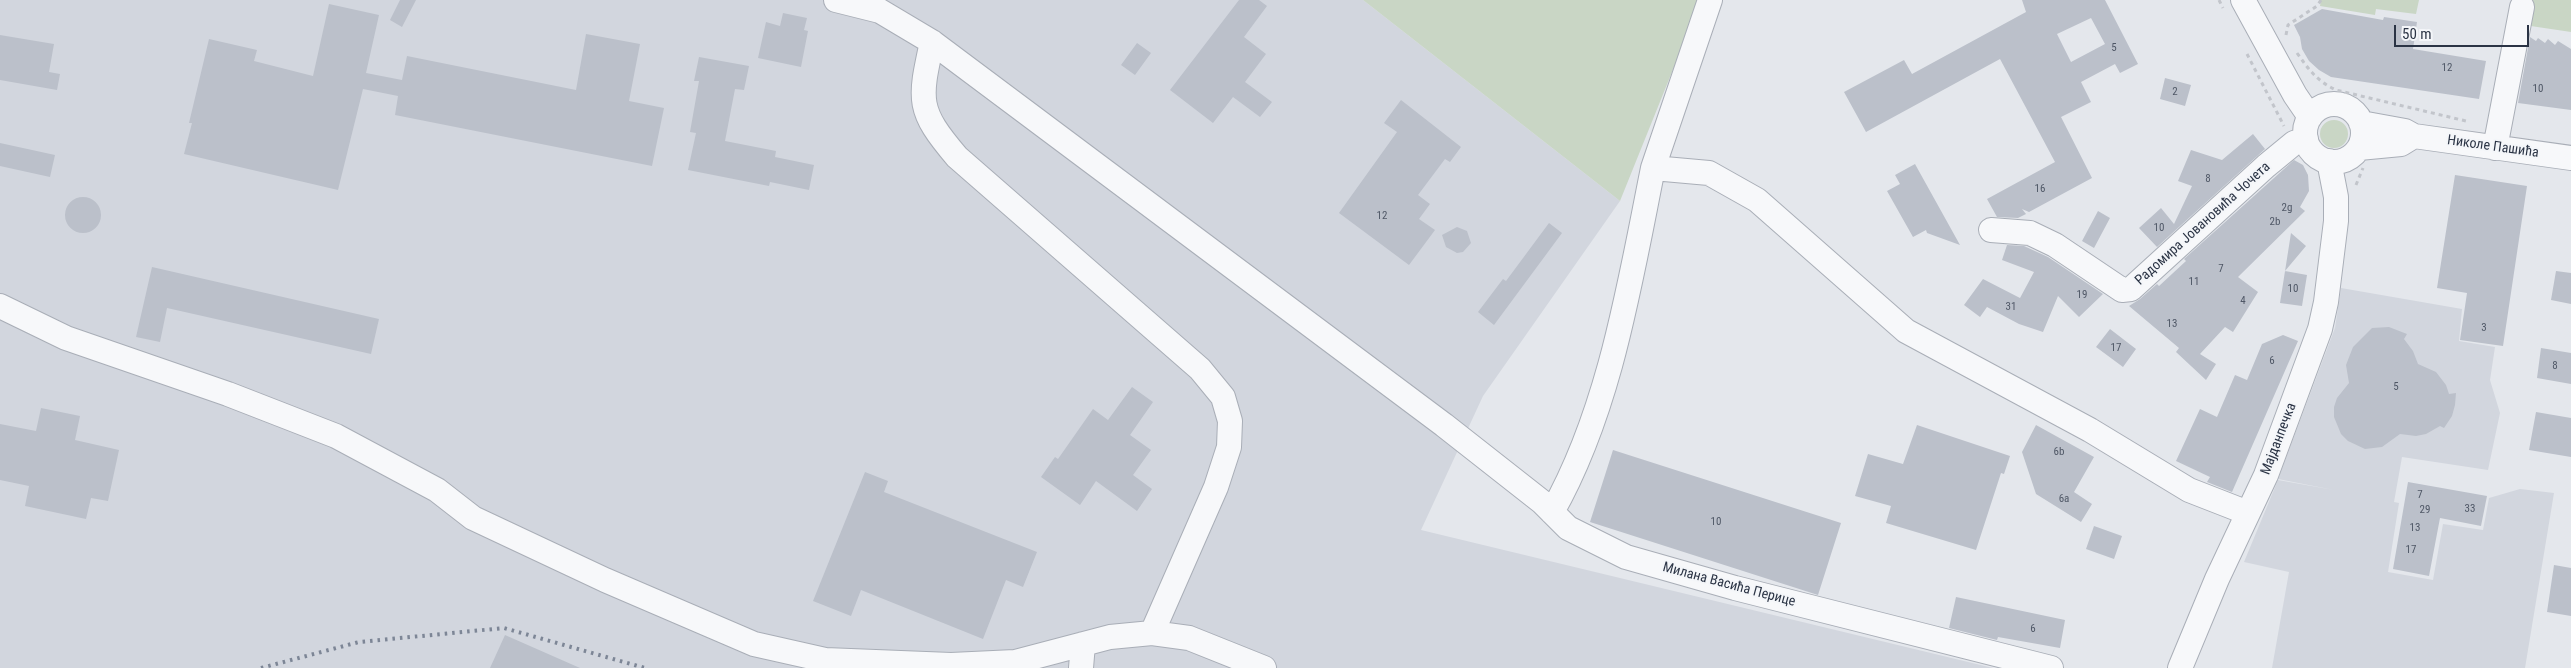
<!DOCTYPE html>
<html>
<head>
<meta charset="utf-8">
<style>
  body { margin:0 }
  #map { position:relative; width:2571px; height:668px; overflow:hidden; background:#e4e7ec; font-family:"Roboto Condensed",sans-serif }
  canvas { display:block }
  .scale { position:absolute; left:2394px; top:25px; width:135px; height:22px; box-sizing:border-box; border:2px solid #2b3445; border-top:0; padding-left:6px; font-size:15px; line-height:18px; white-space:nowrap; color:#2b3445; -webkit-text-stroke:4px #f4f6f9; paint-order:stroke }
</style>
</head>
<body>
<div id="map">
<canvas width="2571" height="668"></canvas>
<div class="scale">50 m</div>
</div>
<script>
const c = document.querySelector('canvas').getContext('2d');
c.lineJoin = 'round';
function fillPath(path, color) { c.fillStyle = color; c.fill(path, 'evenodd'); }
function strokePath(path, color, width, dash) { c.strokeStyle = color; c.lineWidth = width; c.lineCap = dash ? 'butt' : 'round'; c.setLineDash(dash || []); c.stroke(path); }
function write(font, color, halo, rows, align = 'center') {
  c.font = font + ' "Roboto Condensed",sans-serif'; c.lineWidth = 4; c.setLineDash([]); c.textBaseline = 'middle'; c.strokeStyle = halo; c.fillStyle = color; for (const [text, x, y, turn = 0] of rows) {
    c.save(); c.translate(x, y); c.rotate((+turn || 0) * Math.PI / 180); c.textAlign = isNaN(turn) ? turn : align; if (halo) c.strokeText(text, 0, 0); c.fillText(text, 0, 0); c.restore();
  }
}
fillPath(new Path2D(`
  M0 0H1363L1620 201 1483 396 1421 530 1993 668H0Z
  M2341 288 2462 309 2459 341 2495 347 2490 380 2500 413 2488 470 2402 457 2394 502 2399 503 2388 572 2433 580 2443 524 2483 530 2489 498 2520 489 2554 493 2525 668H2272L2289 572 2244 562 2278 480 2334 490 2278 479 2335 328Z`), '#d2d6de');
fillPath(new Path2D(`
  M1363 0H1701L1620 201Z
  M2321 0H2419L2416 14 2376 9 2375 15 2320 6Z
  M2530 0H2571V32L2524 25Z
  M2320 134a14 14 0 1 1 28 0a14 14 0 1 1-28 0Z`), '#c9d6c5');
fillPath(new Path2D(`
  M400 0H416L402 27 390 20Z
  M1239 0H1259L1267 6 1244 37 1266 54 1245 82 1272 102 1260 117 1233 97 1213 123 1170 90Z
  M2022 0H2105L2138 64 2120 73 2115 64 2081 82 2091 102 2061 117 2092 178 2029 212 2022 209 2026 214 2018 218 1997 217 1987 199 2055 162 2000 59 1866 132 1844 92 1904 60 1912 74 2026 12ZM2091 18 2105 44 2071 62 2057 34Z
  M329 4 379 15 366 73 402 80 407 56 576 90 586 34 640 44 629 101 664 108 652 166 395 115 398 96 363 89 338 190 184 154 192 123H189L209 39 257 50 254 61 313 76Z
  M2322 9 2383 20 2384 17 2417 22 2413 49 2486 61 2479 99 2331 77 2319 70 2309 61 2302 49 2300 37 2294 25Z
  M783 13 807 18 804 30 808 31 801 67 758 58 766 22 780 26Z
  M0 35 54 44 49 72 60 74 57 90 0 80Z
  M2530 37 2536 41 2538 38 2545 43 2548 39 2555 45 2558 41 2571 49V110L2518 103Z
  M1137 43 1151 53 1135 75 1121 65Z
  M699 57 749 66 744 90 735 89 725 141 776 151 775 157 814 165 809 190 770 182 769 186 688 170 696 133 690 132 699 81H694Z
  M2165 78 2191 85 2185 106 2160 99Z
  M1401 100 1461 147 1450 162 1445 159 1418 195 1430 204 1419 219 1435 230 1409 265 1339 213 1397 132 1384 123Z
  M2253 134 2265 149 2157 247 2139 228 2161 208 2174 224 2192 186 2178 181 2191 150 2222 160Z
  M0 143 55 155 50 177 0 166Z
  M2294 160 2303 165 2308 175 2309 191 2300 207 2305 211 2238 277 2258 292 2233 332 2225 327 2200 354 2216 364 2206 380 2176 352 2179 348 2129 306 2140 299 2157 284 2159 286 2186 261 2184 259Z
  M1915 164 1960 245 1927 233 1926 230 1913 237 1887 191 1900 184 1895 175Z
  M2455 175 2527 186 2503 346 2460 340 2467 293 2437 288Z
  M65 215a18 18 0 1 1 36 0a18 18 0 1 1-36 0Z
  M2098 211 2110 218 2094 248 2082 241Z
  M1549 223 1562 233 1494 325 1478 312 1503 279 1506 281Z
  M1457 227 1467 231 1471 243 1463 252 1457 253 1446 247 1442 235Z
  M2291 233 2306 246 2285 271 2307 275 2302 306 2280 303Z
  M2007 245 2024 246 2048 257 2103 294 2079 317 2058 296 2043 332 2019 324 1987 307 1980 317 1964 305 1983 279 2020 298 2034 272 2002 260Z
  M152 267 379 319 371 354 167 308 160 342 136 337Z
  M2556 271 2571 273V304L2551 300Z
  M2389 327 2407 334 2404 339 2413 351 2418 364 2436 372 2446 385 2449 394 2456 393 2455 405 2452 416 2444 428 2440 426 2426 434 2416 436 2400 434 2382 447 2365 449 2348 441 2341 434 2334 417V407L2337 398 2349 383 2346 365 2353 347 2372 328Z
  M2110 329 2136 349 2123 367 2096 347Z
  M2283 335 2298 341 2232 492 2207 482 2210 477 2176 461 2200 409 2217 417 2235 375 2247 380 2262 344Z
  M2541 348 2571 353V384L2537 378Z
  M1132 387 1153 402 1130 435 1151 450 1133 475 1152 489 1137 511 1096 481 1080 505 1041 477 1055 457 1058 459 1093 409 1108 420Z
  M41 408 80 416 75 440 119 450 108 501 91 498 86 519 25 506 29 486 0 480V424L36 431Z
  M2536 412 2571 418V457L2529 450Z
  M1917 425 2010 456 2004 474 2001 473 1976 550 1886 523 1891 506 1855 496 1868 454 1903 464Z
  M2036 425 2094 457 2074 492 2092 504 2081 522 2036 494 2022 452Z
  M1613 450 1841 523 1818 595 1590 522Z
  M865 472 888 481 884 492 1037 552 1023 587 1006 580 983 639 861 590 851 616 813 601Z
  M2408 482 2487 496 2481 526 2440 518 2429 576 2393 569Z
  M2094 526 2122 536 2114 559 2086 549Z
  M2554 565 2571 568V616L2547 612Z
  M1956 597 2065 620 2060 648 1998 637 1997 640 1949 628Z
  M505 635 580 668H490Z`), '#bbc0ca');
const minor = new Path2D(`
  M836 0 880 11 932 42 1444 425 1542 502 1568 528 1626 557 1735 588 2051 668
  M2243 0 2295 95 2310 117
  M932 42C919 101 917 110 957 157L1200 369 1223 397 1230 421 1229 447 1216 487 1152 633
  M2305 133a29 29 0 1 1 58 0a29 29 0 1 1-58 0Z
  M2361 123 2405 131 2414 136 2571 158
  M2359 148 2401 144 2414 136
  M2495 148 2522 7
  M1653 168 1710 0
  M1991 230 2030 233 2055 245 2122 290 2131 289 2266 166 2294 143 2306 139
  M0 306 66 338 228 394 336 436 437 490 473 518 605 580 754 644 825 660 951 665 1015 662 1110 637 1152 633 1189 638 1264 668
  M1552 512C1610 410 1630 282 1653 168L1709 173 1757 200 1906 331 2090 430 2189 490 2248 513
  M1081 668 1083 644
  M2180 668 2217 579 2266 475 2320 329 2326 302 2336 221V197L2329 161`);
strokePath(minor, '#a9aeb7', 26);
strokePath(new Path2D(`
  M2219 0 2223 8
  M2286 35 2288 25 2317 6 2321 0
  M2297 53C2309 70 2317 81 2336 90L2466 121
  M2247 54 2284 126
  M2356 185 2363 168`), '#c2c5cb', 3, [4, 4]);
strokePath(minor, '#f7f8fa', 24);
strokePath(new Path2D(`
  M261 668 359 642 504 628 645 668`), '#7d8696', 4, [2.5, 5]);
write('11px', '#4f5766', null, [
  ["5",2114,48],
  ["12",2447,68],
  ["10",2538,89],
  ["2",2175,92],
  ["8",2208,179],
  ["16",2040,189],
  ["2g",2287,208],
  ["12",1382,216],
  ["2b",2275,222],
  ["10",2159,228],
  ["7",2221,269],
  ["11",2194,282],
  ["10",2293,289],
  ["19",2082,295],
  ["4",2243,301],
  ["31",2011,307],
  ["13",2172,324],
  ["3",2484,328],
  ["17",2116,348],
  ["6",2272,361],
  ["8",2555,366],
  ["5",2396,387],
  ["6b",2059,452],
  ["7",2420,495],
  ["6a",2064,499],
  ["33",2470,509],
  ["29",2425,510],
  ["10",1716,522],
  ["13",2415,528],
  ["17",2411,550],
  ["6",2033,629]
]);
write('14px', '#2b3445', '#f4f6f9', [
  ["Николе Пашића",2493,147,8],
  ["Радомира Јовановића Чочета",2203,224,-42],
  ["Мајданпечка",2279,439,-69],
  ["Милана Васића Перице",1729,585,15]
]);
</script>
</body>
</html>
